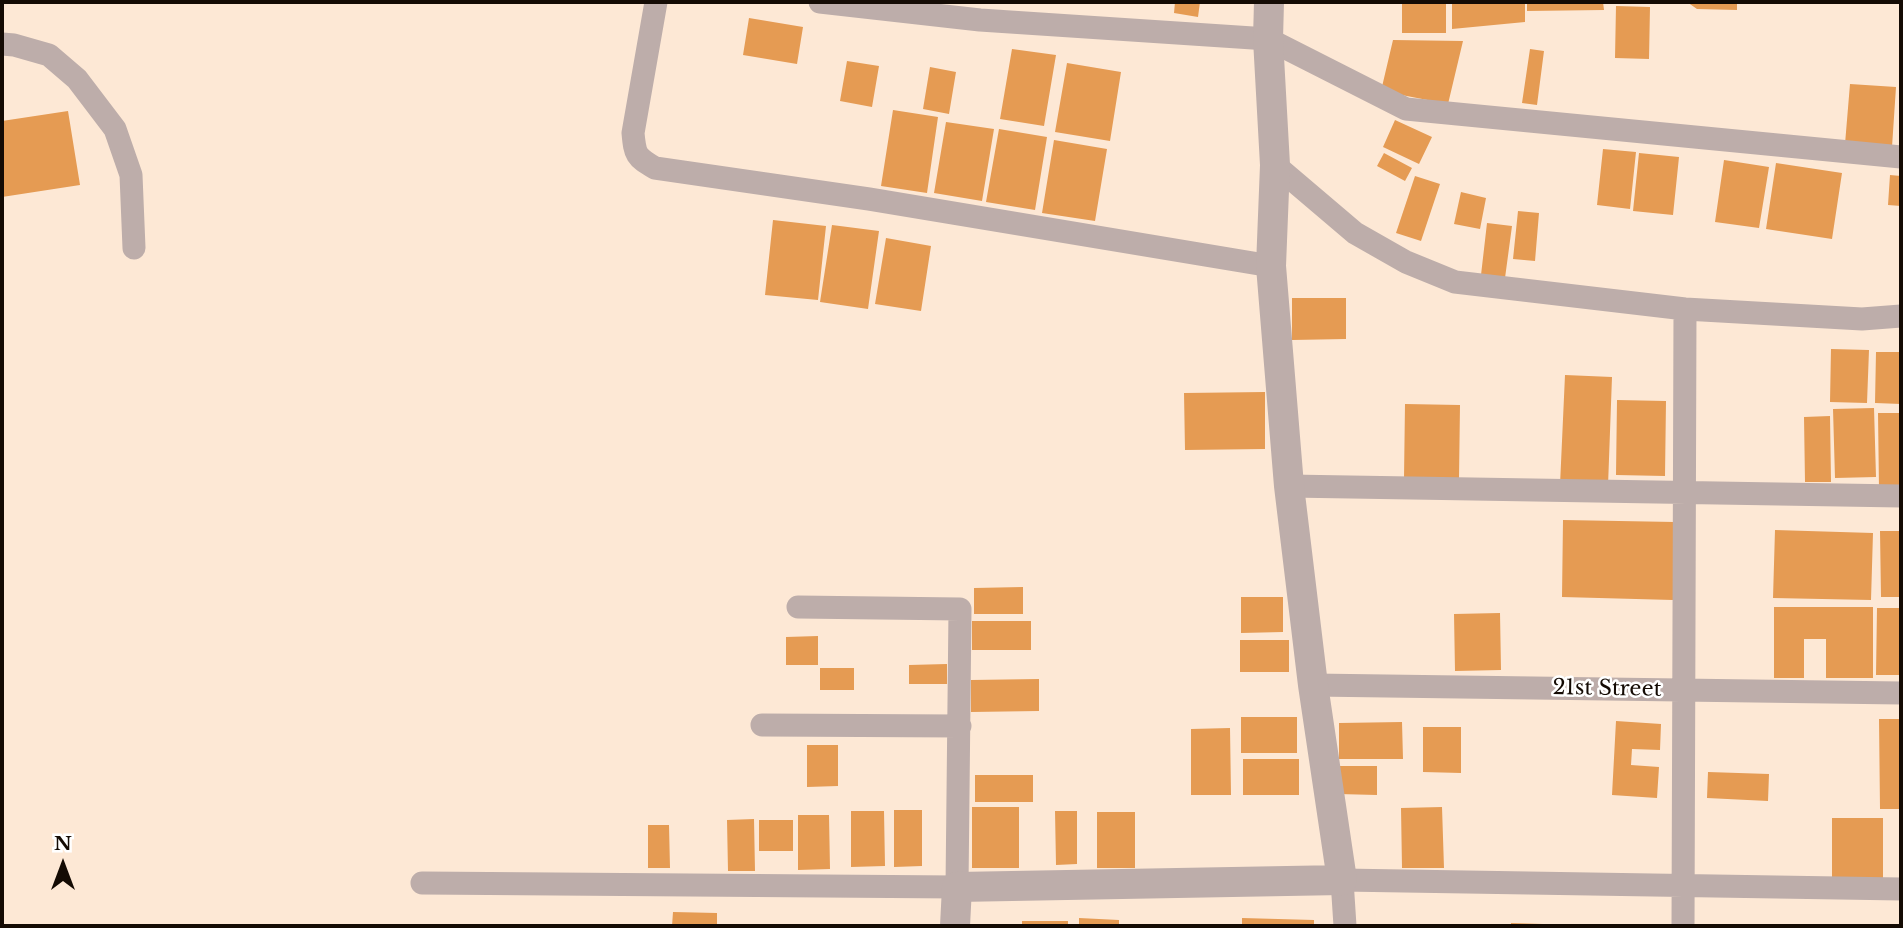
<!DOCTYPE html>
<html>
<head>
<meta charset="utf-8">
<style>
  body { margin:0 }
  #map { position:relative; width:1903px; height:928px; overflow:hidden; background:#fde8d5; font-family:"Libre Baskerville",serif }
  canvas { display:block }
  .frame { position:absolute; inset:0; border:4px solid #140b04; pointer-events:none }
  .north { position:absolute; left:28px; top:830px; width:70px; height:70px; -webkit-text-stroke:5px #fff; paint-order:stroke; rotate:0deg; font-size:19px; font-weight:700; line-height:28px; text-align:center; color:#140b04 }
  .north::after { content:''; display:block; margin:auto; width:24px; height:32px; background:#140b04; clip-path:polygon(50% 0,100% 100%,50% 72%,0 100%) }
</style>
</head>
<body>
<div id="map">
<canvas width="1903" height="928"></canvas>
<div class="frame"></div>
<div class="north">N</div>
</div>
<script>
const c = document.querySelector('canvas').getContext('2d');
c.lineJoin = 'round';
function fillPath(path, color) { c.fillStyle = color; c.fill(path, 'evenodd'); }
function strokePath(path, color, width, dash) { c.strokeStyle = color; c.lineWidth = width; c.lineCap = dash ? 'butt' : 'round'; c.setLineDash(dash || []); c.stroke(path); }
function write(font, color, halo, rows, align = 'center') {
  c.font = font + ' "Libre Baskerville",serif'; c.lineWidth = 5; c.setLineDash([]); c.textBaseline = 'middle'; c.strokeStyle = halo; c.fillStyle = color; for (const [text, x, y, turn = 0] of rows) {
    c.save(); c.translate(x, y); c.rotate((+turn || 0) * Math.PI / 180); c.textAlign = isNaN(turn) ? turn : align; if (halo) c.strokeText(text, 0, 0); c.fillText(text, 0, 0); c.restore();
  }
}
fillPath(new Path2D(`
  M1175 2H1200L1198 17 1174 13Z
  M1402 2H1446V33H1402Z
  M1452 2H1525V22L1452 29Z
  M1527 2H1603L1604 10 1527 11Z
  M1687 2H1737V10L1697 9Z
  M1616 6 1650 7 1649 59 1615 58Z
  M749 18 803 27 797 64 743 55Z
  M1393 40 1463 41 1448 104 1381 91Z
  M1012 49 1056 55 1044 126 1000 119Z
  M1530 49 1544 51 1537 105 1522 103Z
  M847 61 879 66 872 107 840 101Z
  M1067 63 1121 72 1110 141 1055 132Z
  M930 67 956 72 949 114 923 109Z
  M1850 84 1896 87 1892 147 1845 144Z
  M893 110 938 117 927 193 881 186Z
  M68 111 80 185 2 197V121Z
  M1395 120 1432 137 1419 164 1383 147Z
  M946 122 994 129 982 201 934 193Z
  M999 129 1047 137 1035 210 986 202Z
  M1054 140 1107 149 1095 221 1042 213Z
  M1603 149 1636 152 1630 209 1597 205Z
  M1384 153 1412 168 1405 181 1377 166Z
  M1639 153 1679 157 1673 215 1633 211Z
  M1724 160 1769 167 1759 228 1715 222Z
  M1776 163 1842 173 1832 239 1766 229Z
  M1890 175 1901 176V206L1888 205Z
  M1415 176 1440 184 1421 241 1396 233Z
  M1461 192 1486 198 1480 229 1454 224Z
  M1518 211 1539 213 1535 261 1513 259Z
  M773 220 826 226 818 300 765 295Z
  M1487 223 1512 226 1505 278 1481 275Z
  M832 225 879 231 868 309 820 302Z
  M886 238 931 246 921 311 875 304Z
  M1292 298H1346V339L1292 340Z
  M1831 349 1869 350 1867 403 1830 402Z
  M1876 352H1901V404L1875 403Z
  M1565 375 1612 377 1608 486 1560 485Z
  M1265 392V449L1185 450 1184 393Z
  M1617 400 1666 401 1665 476 1616 475Z
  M1405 404 1460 405 1459 479 1404 478Z
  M1874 408 1876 477 1835 478 1833 409Z
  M1878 413H1901V489H1879Z
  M1830 416 1831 482H1805L1804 417Z
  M1563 520 1675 522 1673 600 1562 597Z
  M1775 530 1873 533 1871 600 1773 598Z
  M1880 531H1901V597H1881Z
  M1023 587V614H974V588Z
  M1241 597H1283V632L1241 633Z
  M1774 607H1873V678H1826V639H1804V678H1774Z
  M1877 608H1901V675H1876Z
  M1500 613 1501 670 1455 671 1454 614Z
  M972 621H1031V650H972Z
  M818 636V665H786V637Z
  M1240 640H1289V672H1240Z
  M947 664V684H909V665Z
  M820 668H854V690H820Z
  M1039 679V711L971 712V680Z
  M1241 717H1297V753H1241Z
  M1879 719H1901V809H1880Z
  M1616 721 1661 724 1660 750 1632 749 1631 765 1659 767 1657 798 1612 795Z
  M1402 722 1403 759H1339V723Z
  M1423 727H1461V773L1423 772Z
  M1230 728 1231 795H1191V729Z
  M807 745H838V786L807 787Z
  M1243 759H1299V795H1243Z
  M1338 766H1377V795L1338 794Z
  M1708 772 1769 774 1768 801 1707 798Z
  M975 775H1033V802H975Z
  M972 807H1019V868H972Z
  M1442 807 1444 868H1402L1401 808Z
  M894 810H922V866L894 867Z
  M851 811H884L885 866 851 867Z
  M1055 811H1077V864L1056 865Z
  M1097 812H1135V868H1097Z
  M798 815H829L830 869 798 870Z
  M1832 818H1883V884L1832 885Z
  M754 819 755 871H728L727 820Z
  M759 820H793V851H759Z
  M648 825H669L670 868H648Z
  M673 912 717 913V926H672Z
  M1079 918 1119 920V926H1079Z
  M1242 918 1314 920V926H1242Z
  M1022 921H1068V926H1022Z
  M1511 923 1543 924V926H1511Z`), '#e59b53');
strokePath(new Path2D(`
  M656 2 633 133C635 155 636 157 655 168L869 199 1271 266
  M820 2 980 20 1268 39 1406 109 1901 157
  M2 44 14 45 49 55 77 79 115 129 131 175 134 248
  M1275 165 1355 233 1406 262 1455 282 1685 309 1862 319 1901 316
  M1289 486 1901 496
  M1313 685 1901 693
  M762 725 960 726
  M422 883 957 887 960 609 798 607
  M1345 926 1342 880 1901 889
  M1683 926 1685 309`), '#bdadaa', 23);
strokePath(new Path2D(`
  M955 926 957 887 1342 880 1313 685 1289 486 1271 266 1275 165 1268 39 1269 2`), '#bdadaa', 30);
write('21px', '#140b04', '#fff', [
  ["21st Street",1607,689,1]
]);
</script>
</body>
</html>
